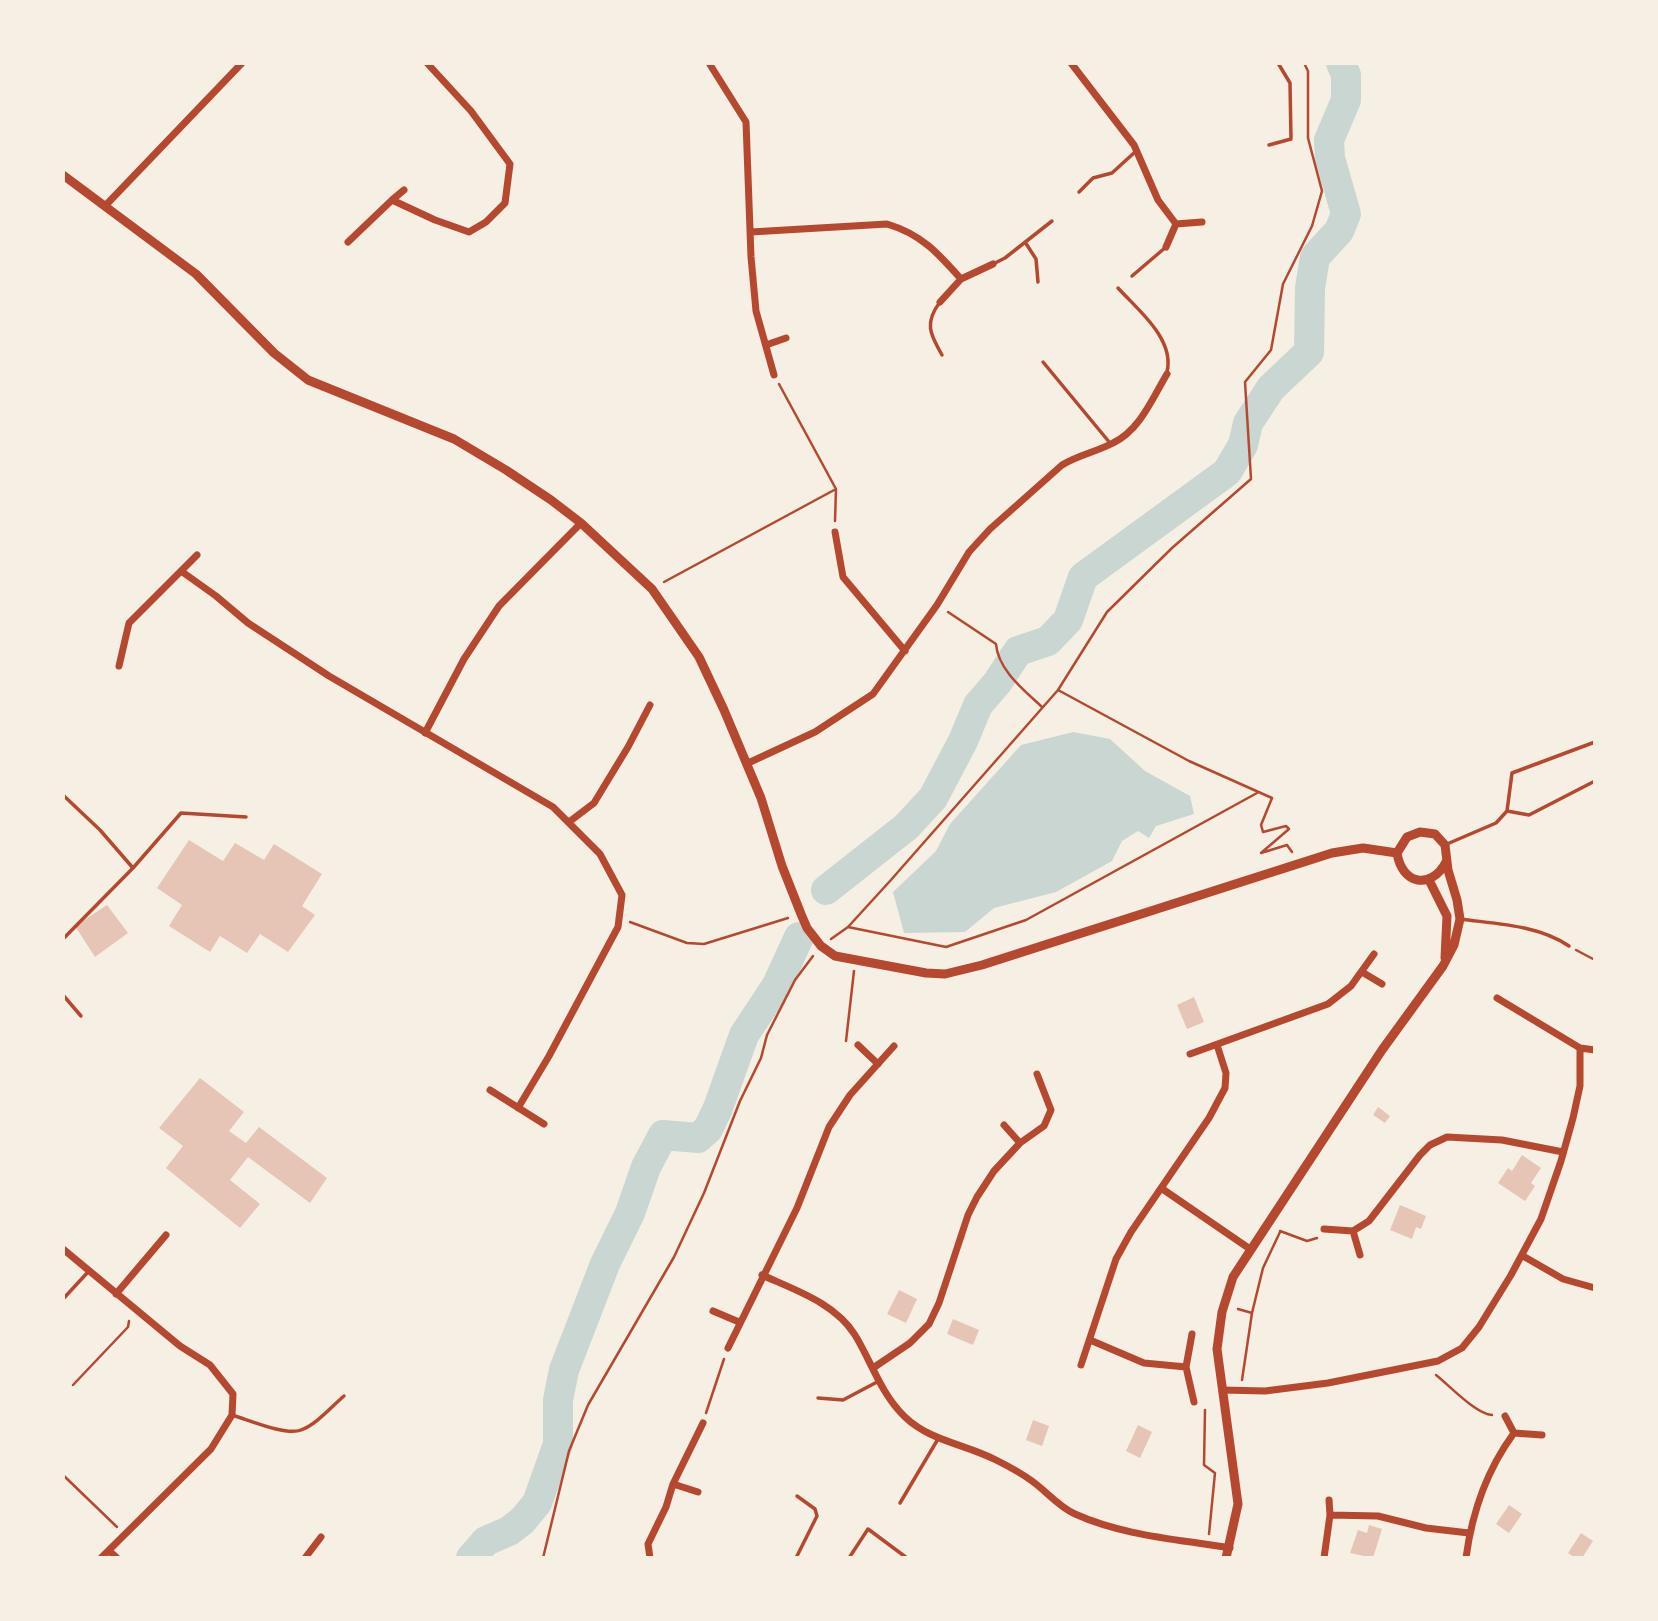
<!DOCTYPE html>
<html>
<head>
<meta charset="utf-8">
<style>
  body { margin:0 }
  #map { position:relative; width:1658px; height:1621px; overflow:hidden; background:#f6efe4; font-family:Commissioner,sans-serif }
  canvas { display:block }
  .frame { position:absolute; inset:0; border:65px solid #f6efe4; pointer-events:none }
</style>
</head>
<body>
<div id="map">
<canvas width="1658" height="1621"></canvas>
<div class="frame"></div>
</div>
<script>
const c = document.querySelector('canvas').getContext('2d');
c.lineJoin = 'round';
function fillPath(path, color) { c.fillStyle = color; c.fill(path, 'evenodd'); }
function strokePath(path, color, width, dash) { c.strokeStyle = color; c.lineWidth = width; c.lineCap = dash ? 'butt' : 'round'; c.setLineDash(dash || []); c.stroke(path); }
fillPath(new Path2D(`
  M1073 732 1110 739 1145 771 1190 796 1194 814 1156 826 1149 838 1138 831 1122 841 1112 861 1056 892 994 908 965 932 904 933 893 892 936 851 950 824 1021 745Z`), '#c9d6d2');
strokePath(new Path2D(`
  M826 890 906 827 933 798 963 741 978 705 997 683 1018 651 1048 641 1068 620 1083 577 1227 472 1243 445 1248 423 1271 388 1309 352 1310 288 1315 257 1339 231 1346 214 1330 158 1329 140 1346 100V75L1341 63
  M471 1558 486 1541 509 1531 522 1521 537 1503 558 1444V1400L564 1370 605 1264 630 1213 646 1167 663 1135 698 1138 708 1129 718 1108 744 1035 777 985 799 937`), '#c9d6d2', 30);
fillPath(new Path2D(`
  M189 840 223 861 235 843 264 860 274 844 322 874 302 906 315 915 288 952 260 934 247 953 220 936 210 952 169 926 182 905 157 888Z
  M107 905 128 933 95 957 75 926Z
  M1194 997 1204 1022 1187 1029 1177 1005Z
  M200 1078 244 1112 229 1131 246 1143 259 1127 327 1178 310 1203 248 1157 230 1180 260 1204 240 1228 166 1168 183 1146 159 1128Z
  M1378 1107 1390 1116 1385 1123 1373 1115Z
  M1522 1155 1541 1168 1531 1183 1535 1186 1525 1201 1498 1183 1508 1168 1512 1171Z
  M1400 1205 1426 1216 1421 1229 1416 1227 1412 1239 1390 1230Z
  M899 1290 917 1299 906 1323 887 1314Z
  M953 1319 979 1330 973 1345 947 1334Z
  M1033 1420 1049 1426 1042 1446 1026 1440Z
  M1138 1425 1152 1432 1140 1458 1126 1451Z
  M1509 1505 1522 1514 1509 1533 1496 1524Z
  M1369 1525 1382 1529 1373 1558 1350 1553 1358 1530 1367 1533Z
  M1581 1533 1593 1541 1582 1558H1575L1568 1553Z`), '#e6c5b7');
strokePath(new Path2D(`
  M779 384 836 489
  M664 582 836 489 835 521
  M948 612 996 644C998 670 1024 690 1042 707
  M1058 690 1107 612 1172 548 1251 479 1245 382 1271 350 1283 284 1312 226 1322 191 1308 138V71L1304 63
  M630 922 687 943 704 944 788 918
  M848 927 946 947 1026 920 1257 793
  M831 939 848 927 890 881 1058 690 1189 761 1272 798 1261 825 1263 832 1286 826 1289 829 1261 853 1287 845 1292 852
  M1576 950 1595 960
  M846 1041 854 971
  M1280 1231 1307 1241 1317 1238
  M1238 1309 1252 1313
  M1436 1375C1450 1386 1476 1414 1492 1415
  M1242 1380 1252 1313 1263 1268 1280 1232
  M73 1385 128 1327 129 1321
  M1205 1410 1204 1465 1215 1473 1209 1534
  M706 1413 724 1359
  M63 1475 117 1527
  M543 1558 569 1451 588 1405 674 1257 704 1193 740 1101 761 1058 767 1035 795 980 813 956`), '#b5482f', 2.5);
strokePath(new Path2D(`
  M1269 145 1291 139 1290 83 1278 63
  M1079 192 1093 178 1112 173 1135 152
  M1025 242 1036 259 1038 282
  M993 264 1005 258 1052 221
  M1132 276 1166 247
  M1118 288C1138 310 1175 339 1167 372
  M940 302C924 323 930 334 942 355
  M1043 362 1110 443
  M63 795 100 830 133 868 63 939
  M1507 811 1529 815 1595 781
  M1447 844 1496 823 1507 811 1512 773 1595 742
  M133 868 181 813 246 817
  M1460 919C1497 924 1538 925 1569 946
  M63 995 81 1016
  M63 1299 88 1272
  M818 1398 843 1400 879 1381
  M232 1415C249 1420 286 1436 301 1430 317 1424 331 1407 344 1396
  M900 1503 938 1439
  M796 1558 817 1516 815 1509 797 1496
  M849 1558 868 1529 907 1558`), '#b5482f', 3.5);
strokePath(new Path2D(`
  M709 63 746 122 751 257 756 311 774 375
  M1071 63 1134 145 1158 200 1176 224
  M392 200 404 190
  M105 206 242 63
  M751 232 887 224C921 234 938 253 961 279
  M348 242 392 200 435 220 469 232 486 222 505 203 510 164 471 111 427 63
  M1166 247 1176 224 1202 222
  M940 302 961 279 993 264
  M766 345 786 338
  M835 532 843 577 905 651
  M181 571 216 596 248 623 329 676 553 807 600 854 622 895 618 927 549 1056 518 1108
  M119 666 129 623 197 555
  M425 733 464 659 499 606 581 523
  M746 764 815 732 873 694 937 605 969 552 990 529 1062 465C1078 455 1096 452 1113 443 1140 430 1152 399 1167 374
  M569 822 594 803 628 747 650 705
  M1362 972 1382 984
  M1497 998 1580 1048 1595 1050
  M858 1045 878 1064
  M1190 1054 1328 1004 1351 986 1374 954
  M490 1090 544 1124
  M1004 1125 1020 1143
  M1161 1188 1250 1249
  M1324 1229 1353 1231 1369 1221 1420 1155 1430 1145 1447 1137 1502 1140 1563 1152
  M1353 1231 1360 1255
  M63 1249 180 1346 210 1365 233 1394 232 1415 211 1449 101 1558
  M1523 1256 1563 1279 1595 1288
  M762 1275C795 1290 835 1303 855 1335 872 1363 881 1394 905 1417 930 1441 965 1444 996 1460 1008 1466 1021 1473 1032 1481 1046 1491 1059 1507 1075 1514 1124 1536 1177 1539 1230 1548
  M116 1294 166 1235
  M713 1311 739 1322
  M1192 1334 1186 1367 1194 1402
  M1090 1340 1144 1363 1186 1367
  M728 1348 797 1208 829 1127 850 1095 894 1046
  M1081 1365 1116 1259 1131 1232 1209 1118 1225 1088 1226 1073 1217 1045
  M873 1368 910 1343 929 1324 939 1303 968 1215 977 1197 994 1171 1020 1143 1044 1126 1051 1110 1037 1074
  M1222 1390 1265 1391 1328 1383 1438 1361 1462 1348 1479 1327 1511 1275 1541 1219 1561 1161 1573 1118 1580 1086V1048
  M1505 1416 1514 1433
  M673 1484 698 1492
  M1329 1500 1330 1515
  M109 1551 117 1558
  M305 1558 321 1537
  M650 1558 648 1544 666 1507 673 1484 703 1423
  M1324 1558 1330 1515 1378 1516 1426 1528 1469 1533
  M1466 1558C1472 1512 1486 1471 1514 1433L1542 1435`), '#b5482f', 7);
strokePath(new Path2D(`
  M63 175 196 274 274 353 308 380 454 439 506 470 551 500 581 523 652 589 699 657 724 710 761 798 782 866 801 914 807 928 821 946 835 956 926 973 945 974 982 965 1332 853 1363 848 1397 853
  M1429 880 1447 916 1445 958
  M1226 1558 1238 1504 1217 1349 1222 1312 1233 1277 1382 1050 1443 966 1454 945 1460 919 1457 900 1448 870 1445 845 1435 834 1420 832 1407 837 1397 853C1402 885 1431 890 1446 862`), '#b5482f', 9);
</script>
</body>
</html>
